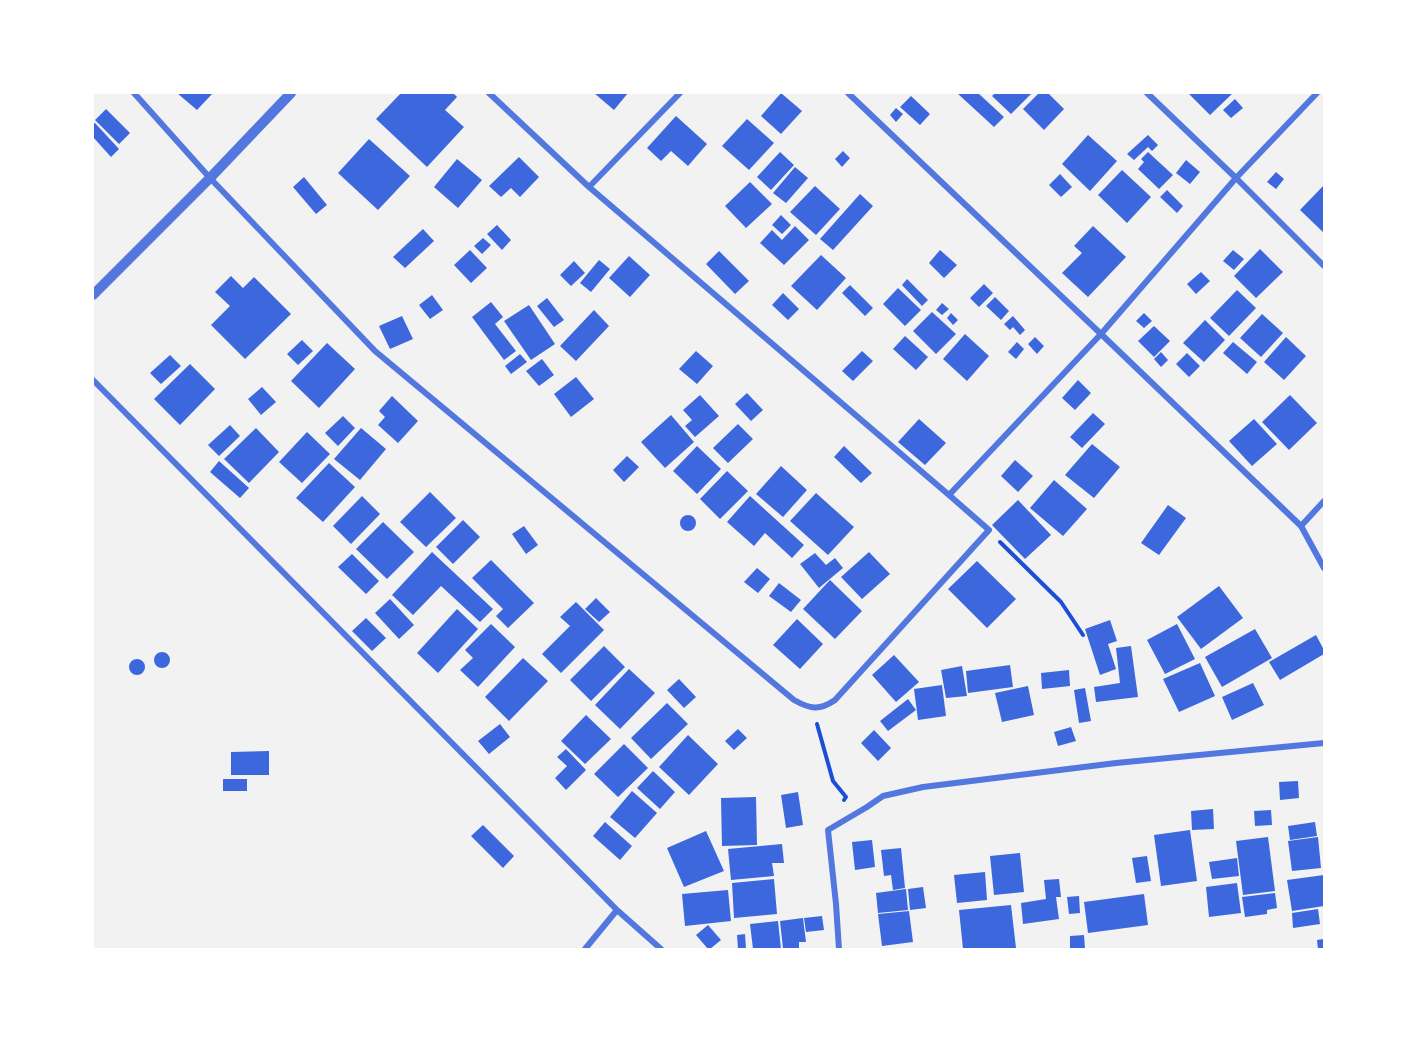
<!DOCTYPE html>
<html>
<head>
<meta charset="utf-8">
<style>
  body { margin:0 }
  #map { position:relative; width:1417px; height:1042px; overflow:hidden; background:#f2f2f2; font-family:Inter,sans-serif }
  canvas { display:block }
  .frame { position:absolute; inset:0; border:94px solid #fff; pointer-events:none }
</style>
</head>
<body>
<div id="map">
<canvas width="1417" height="1042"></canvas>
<div class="frame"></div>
</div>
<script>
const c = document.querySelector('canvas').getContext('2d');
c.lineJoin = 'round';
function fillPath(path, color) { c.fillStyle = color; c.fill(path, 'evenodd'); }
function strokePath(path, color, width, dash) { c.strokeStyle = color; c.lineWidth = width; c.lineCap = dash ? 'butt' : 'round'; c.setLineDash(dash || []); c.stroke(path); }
fillPath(new Path2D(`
  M177 93H213L197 110Z
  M401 93H453L457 97 445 110 464 127 427 167 376 119Z
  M594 93H628L614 110Z
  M781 93 802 111 781 134 761 116Z
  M957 93H978L1004 117 994 127Z
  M995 93H1032L1011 114 992 96Z
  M1039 93H1048L1064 109 1044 130 1023 109Z
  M1188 93H1233L1210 115Z
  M911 96 930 114 920 125 900 107Z
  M1235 99 1243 108 1231 118 1223 110Z
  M896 108 903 114 896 122 890 115Z
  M106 109 130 133 119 144 95 120Z
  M676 116 707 144 688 166 671 151 661 161 647 148Z
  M747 119 774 143 749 170 722 146Z
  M95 123 119 149 111 157 93 137V124Z
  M1088 135 1117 161 1090 191 1062 164Z
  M1148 135 1158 145 1152 151 1148 147 1134 160 1127 154Z
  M369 139 410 176 378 210 338 173Z
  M843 151 850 158 842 167 835 159Z
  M780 152 794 165 771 190 757 177Z
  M1148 152 1173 175 1159 189 1138 169 1144 162 1141 159Z
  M519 157 539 177 520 197 511 188 501 197 489 186Z
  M457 159 482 180 458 208 434 187Z
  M1186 160 1200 172 1190 184 1176 173Z
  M795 167 808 178 786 203 773 193Z
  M1122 170 1151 197 1127 223 1098 195Z
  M1276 172 1284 179 1276 189 1267 182Z
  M1060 174 1072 187 1061 197 1049 185Z
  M304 177 327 205 316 214 293 187Z
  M750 182 772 204 746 228 725 206Z
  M1324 185V233L1300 210Z
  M815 186 840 209 816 235 790 212Z
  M1167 190 1183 206 1177 213 1160 197Z
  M860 194 873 206 833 250 820 239Z
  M781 215 791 225 782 234 772 225Z
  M497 225 511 240 502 250 487 234Z
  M795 226 809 240 784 265 760 243 772 230 782 240Z
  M1093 226 1126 257 1088 297 1062 273 1082 253 1074 246Z
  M423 229 434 241 405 268 393 257Z
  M483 238 491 245 482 254 474 246Z
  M1260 249 1283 272 1256 298 1234 276Z
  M470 250 487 268 471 283 454 265Z
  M940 250 957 265 944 278 929 263Z
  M1233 250 1244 259 1234 270 1223 261Z
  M719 251 749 281 735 294 706 264Z
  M821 255 846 278 817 310 791 286Z
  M629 256 650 275 630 297 609 278Z
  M599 260 610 269 591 292 580 283Z
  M574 261 585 273 571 286 560 275Z
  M1201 272 1210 281 1196 294 1187 284Z
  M231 276 243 288 254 277 291 314 245 359 211 325 230 306 215 292Z
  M907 279 928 300 922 306 902 285Z
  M984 284 993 293 979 307 970 298Z
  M850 285 873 308 865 316 842 293Z
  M898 288 921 310 905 326 883 304Z
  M1237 290 1256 308 1229 336 1210 318Z
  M783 293 799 309 788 320 772 305Z
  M432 295 443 310 430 319 419 305Z
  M995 297 1009 311 1001 320 986 306Z
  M547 298 564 320 554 327 537 306Z
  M491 302 503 317 495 324 516 351 504 360 472 317Z
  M942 303 949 309 942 315 936 310Z
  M529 305 555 344 531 360 504 321Z
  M594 310 609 326 576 361 560 346Z
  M932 312 956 334 936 354 913 331Z
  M951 313 958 320 953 325 947 318Z
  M1144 313 1152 321 1144 328 1136 321Z
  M1262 314 1283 333 1261 357 1240 338Z
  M402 316 413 339 390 349 379 326Z
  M1013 316 1025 330 1020 335 1013 327 1010 330 1004 324Z
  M1205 320 1225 340 1204 362 1183 343Z
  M1154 326 1170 341 1154 357 1138 341Z
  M965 334 989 356 967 381 943 359Z
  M905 336 928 357 916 370 893 349Z
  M1035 337 1044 346 1037 354 1028 344Z
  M1286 337 1306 356 1284 380 1264 362Z
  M302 340 313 351 298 365 287 354Z
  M1017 342 1024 349 1016 359 1008 352Z
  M1233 342 1257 362 1247 374 1223 353Z
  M327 343 355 369 319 408 291 381Z
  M696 351 713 366 697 384 679 369Z
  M862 351 873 361 853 381 842 371Z
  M1161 352 1168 360 1161 367 1154 359Z
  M1187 353 1200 366 1189 377 1176 364Z
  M520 354 527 362 511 374 505 366Z
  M170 355 181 366 161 384 150 373Z
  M542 359 554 375 539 386 526 371Z
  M190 364 215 389 180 425 154 399Z
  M576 377 594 399 571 417 554 394Z
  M1078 380 1091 393 1075 410 1062 398Z
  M262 387 276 402 261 415 248 399Z
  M747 393 763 410 751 421 735 404Z
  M700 395 719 416 695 437 685 426 692 420 683 410Z
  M1290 395 1317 423 1289 450 1262 422Z
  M392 396 418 421 398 443 378 425 385 417 379 411Z
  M1093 413 1105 424 1082 448 1070 437Z
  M671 415 694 442 665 468 641 442Z
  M343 416 355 428 338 446 325 433Z
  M919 419 946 443 925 465 898 442Z
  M1254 419 1277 444 1252 466 1229 441Z
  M738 424 753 439 728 463 713 448Z
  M230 425 240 436 219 456 208 445Z
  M256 428 279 452 249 483 224 459Z
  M361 428 386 449 360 480 334 459Z
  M307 432 330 454 302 483 279 462Z
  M1092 444 1120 467 1094 498 1065 475Z
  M697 446 721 469 697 494 673 471Z
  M844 446 872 473 861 483 834 457Z
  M627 456 639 467 624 482 613 470Z
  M1015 460 1033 476 1018 492 1001 476Z
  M219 461 249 488 240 498 210 472Z
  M329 463 355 487 323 522 296 498Z
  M781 466 807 490 783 517 756 494Z
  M727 471 748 491 720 519 700 499Z
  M1054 480 1087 509 1063 536 1030 508Z
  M430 492 456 518 426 547 400 522Z
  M816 493 854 527 828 555 790 521Z
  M362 496 380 514 351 544 333 526Z
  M750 496 804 545 792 558 765 533 754 546 727 522Z
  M1018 500 1051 535 1025 559 992 525Z
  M1168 505 1186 518 1159 555 1141 543Z
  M680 523a8 8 0 1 1 16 0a8 8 0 1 1-16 0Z
  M463 520 480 537 453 564 436 547Z
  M383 522 414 552 387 579 356 549Z
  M524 526 538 545 526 554 512 534Z
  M432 552 493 609 480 622 441 586 413 615 392 595Z
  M869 552 890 574 862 599 841 577Z
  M815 553 826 565 835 558 843 568 819 588 800 564Z
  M352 554 379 581 366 594 338 567Z
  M491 560 534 603 508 628 496 616 503 609 472 578Z
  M977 561 1016 599 987 628 948 589Z
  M757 568 770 579 758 593 744 582Z
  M830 580 862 611 835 639 803 609Z
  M779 583 801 600 791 612 769 596Z
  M1219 586 1243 618 1201 649 1177 617Z
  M596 598 610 612 599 622 585 609Z
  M390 599 414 625 399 639 375 613Z
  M576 602 604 630 561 673 542 654 570 626 560 617Z
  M457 609 478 629 438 673 417 653Z
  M366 618 386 638 372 651 352 631Z
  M797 619 823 644 800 669 773 645Z
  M1110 620 1117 641 1108 644 1116 669 1100 675 1085 629Z
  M491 624 515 647 478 687 460 670 473 658 465 650Z
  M1177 624 1195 659 1165 674 1147 640Z
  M1255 629 1272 658 1222 687 1205 657Z
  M1316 635 1324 650V654L1280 680 1269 662Z
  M604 646 625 667 591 701 570 680Z
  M1131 646 1138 697 1096 702 1094 687 1120 683 1116 648Z
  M154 660a8 8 0 1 1 16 0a8 8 0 1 1-16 0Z
  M894 655 919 682 896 702 872 675Z
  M523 658 548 681 509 721 485 697Z
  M129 667a8 8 0 1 1 16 0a8 8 0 1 1-16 0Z
  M1200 663 1215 696 1179 712 1163 679Z
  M1010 665 1013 687 968 693 966 671Z
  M962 666 967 696 946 698 941 670Z
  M629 669 655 693 620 729 595 705Z
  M1069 670 1070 686 1042 689 1041 673Z
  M679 679 696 697 684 708 667 690Z
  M1253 683 1264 705 1232 720 1222 697Z
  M942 685 946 716 918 720 914 689Z
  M1028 686 1034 715 1002 722 995 693Z
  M1085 688 1091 721 1079 723 1074 690Z
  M908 699 916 710 888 731 880 721Z
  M667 703 688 724 651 759 631 738Z
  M586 715 611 739 585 764 561 741Z
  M500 724 510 737 489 754 478 741Z
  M1071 727 1076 741 1058 746 1054 732Z
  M738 729 747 738 734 750 725 741Z
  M874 730 891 748 878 761 861 743Z
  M688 735 718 764 689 795 659 767Z
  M624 744 648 768 618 797 594 774Z
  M566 749 586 770 566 790 555 778 567 766 557 757Z
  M269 751V775H231V752Z
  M653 771 675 792 660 809 637 788Z
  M223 779H247V791H223Z
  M1298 781 1299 798 1280 800 1279 782Z
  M632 791 657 813 635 838 610 817Z
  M798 792 803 825 786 828 781 795Z
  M756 797 757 845 722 846 721 798Z
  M1213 809 1214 829 1192 830 1191 811Z
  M1271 810 1272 825 1255 826 1254 811Z
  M605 822 632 846 620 860 593 836Z
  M1315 822 1317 836 1290 840 1288 826Z
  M483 825 514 856 503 868 471 836Z
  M1190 830 1197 881 1161 886 1154 835Z
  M706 831 724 871 684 887 667 848Z
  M1268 837 1275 891 1243 895 1236 841Z
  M1318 837 1321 868 1292 871 1288 841Z
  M872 840 875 867 855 870 852 842Z
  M782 844 784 863H772L774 876 731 880 728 849Z
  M901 848 905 888 893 890 891 875 884 876 881 850Z
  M1020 853 1024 892 994 895 990 856Z
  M1147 856 1151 881 1136 883 1132 858Z
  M1237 858 1239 876 1212 879 1209 862Z
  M985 872 987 900 957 903 954 875Z
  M1324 875V906L1292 911 1287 880Z
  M774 879 777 914 734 918 732 883Z
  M1059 879 1061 897H1056L1059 919 1023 924 1021 903 1046 899 1044 880Z
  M1237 883 1241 913 1209 917 1206 887Z
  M923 887 926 908 910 910 908 889Z
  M906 889 908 910 878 913 876 893Z
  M728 890 731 921 685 926 682 894Z
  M1275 893 1277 908 1267 910V914L1245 917 1242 897Z
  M1144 894 1148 925 1088 933 1084 902Z
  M1079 896 1080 913 1069 914 1067 897Z
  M1011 905 1016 948 963 949 959 910Z
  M1318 909 1320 924 1293 928 1292 913Z
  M909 911 913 942 882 946 878 914Z
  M822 916 824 930 806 932 804 918Z
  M803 918 806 942H799V949H783L780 921Z
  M778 921 781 949H753L750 924Z
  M708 925 721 940 710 949H708L696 935Z
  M745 934 746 949H738L737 935Z
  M1084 935 1085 949H1070V936Z
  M1324 939V949H1318L1317 940Z`), '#3d67dc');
strokePath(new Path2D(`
  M1000 542 1061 602 1083 635
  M817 724 833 781 846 797 844 800`), '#1d4ed8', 4);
strokePath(new Path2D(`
  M134 93 210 178 375 351 794 700C810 709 819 711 835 700L989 530 949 495 589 187 489 93
  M848 93 1101 334 1301 526 1324 568
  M1147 93 1236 178 1324 266
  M589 187 680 93
  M93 380 617 910 585 949
  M949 495 1101 334 1236 178 1317 93
  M1301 526 1324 501
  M617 910 661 949
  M839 949 836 904 828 830 867 807 883 796 923 787 1116 763 1324 743`), '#5277de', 6);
strokePath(new Path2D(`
  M93 295 210 178 291 93`), '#5277de', 10);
</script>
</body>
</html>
